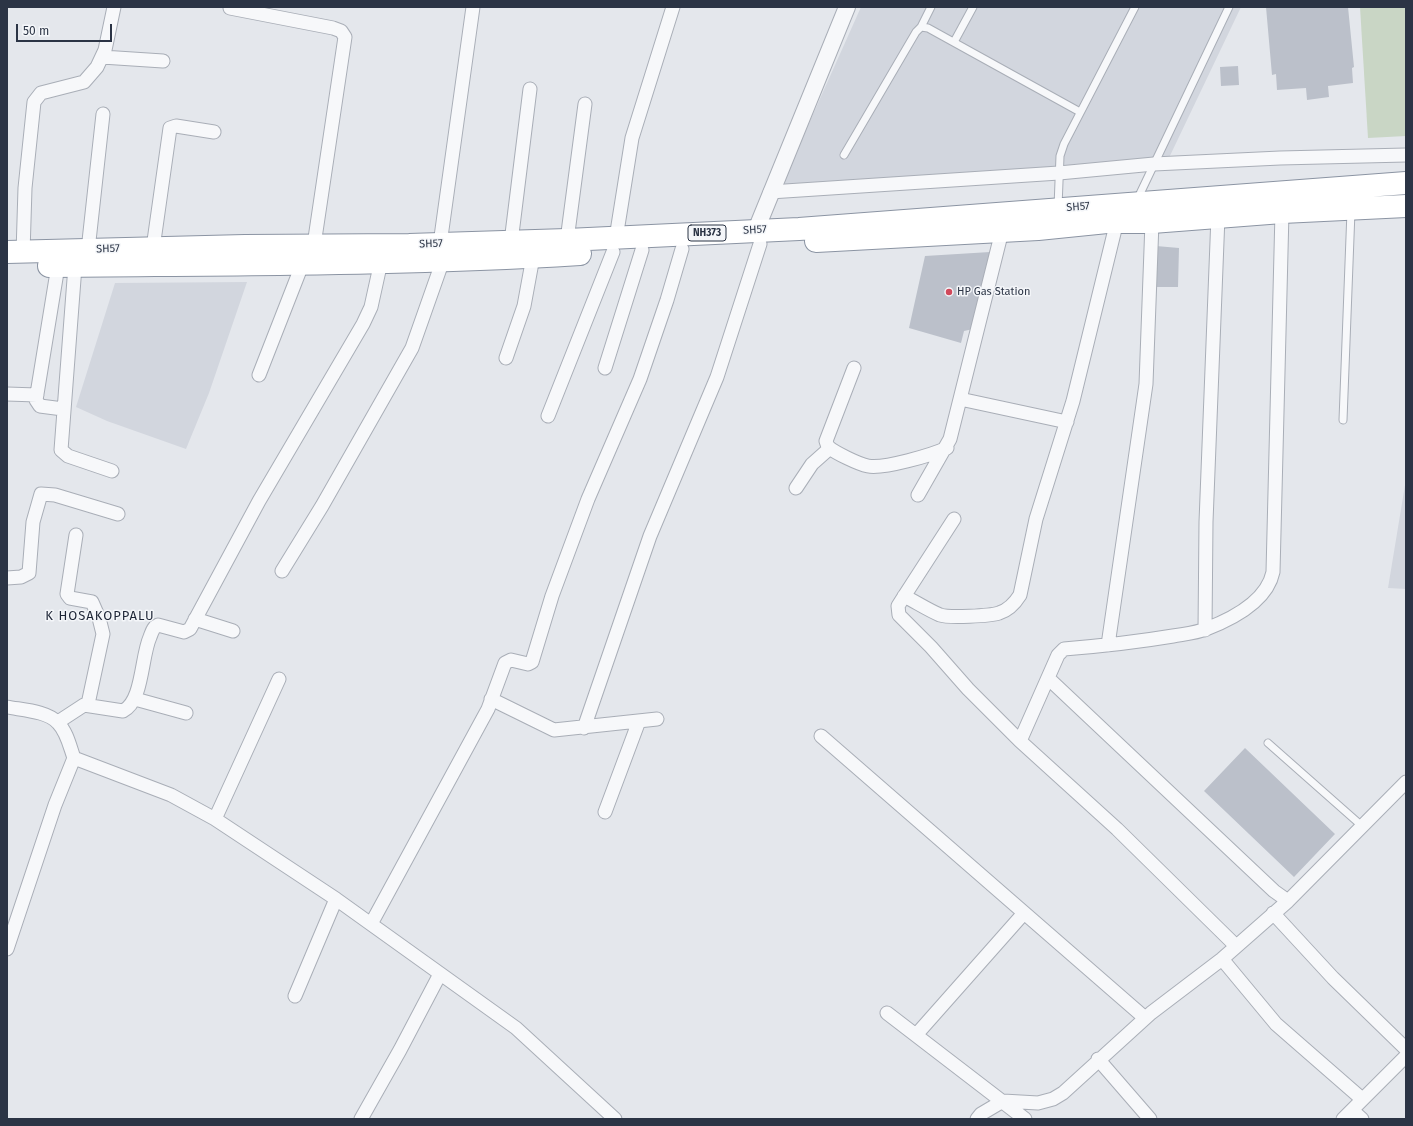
<!DOCTYPE html>
<html>
<head>
<meta charset="utf-8">
<style>
  body { margin:0 }
  #map { position:relative; width:1413px; height:1126px; overflow:hidden; background:#e4e7ec; font-family:"Fira Sans",sans-serif }
  canvas { display:block }
  .frame { position:absolute; inset:0; border:8px solid #2b3445; pointer-events:none }
  .scale { position:absolute; left:16px; top:24px; width:96px; height:18px; box-sizing:border-box; border:2px solid #2b3445; border-top:0; padding-left:5px; font-size:12px; line-height:14px; white-space:nowrap; color:#2b3445; -webkit-text-stroke:3px #f4f6f9; paint-order:stroke }
</style>
</head>
<body>
<div id="map">
<canvas width="1413" height="1126"></canvas>
<div class="frame"></div>
<div class="scale">50 m</div>
</div>
<script>
const c = document.querySelector('canvas').getContext('2d');
c.lineJoin = 'round';
function fillPath(path, color) { c.fillStyle = color; c.fill(path, 'evenodd'); }
function strokePath(path, color, width, dash) { c.strokeStyle = color; c.lineWidth = width; c.lineCap = dash ? 'butt' : 'round'; c.setLineDash(dash || []); c.stroke(path); }
function write(font, color, halo, rows, align = 'center') {
  c.font = font + ' "Fira Sans",sans-serif'; c.lineWidth = 3; c.setLineDash([]); c.textBaseline = 'middle'; c.strokeStyle = halo; c.fillStyle = color; for (const [text, x, y, turn = 0] of rows) {
    c.save(); c.translate(x, y); c.rotate((+turn || 0) * Math.PI / 180); c.textAlign = isNaN(turn) ? turn : align; if (halo) c.strokeText(text, 0, 0); c.fillText(text, 0, 0); c.restore();
  }
}
fillPath(new Path2D(`
  M861 7H1241L1167 162 776 197Z
  M247 282 209 393 186 449 107 421 76 407 115 283Z
  M1406 479V589L1388 588Z`), '#d2d6de');
fillPath(new Path2D(`
  M1360 7H1406V136L1368 138Z`), '#c9d6c5');
fillPath(new Path2D(`
  M1266 7H1348L1354 67 1352 68 1353 83 1328 86 1329 97 1307 100 1306 88 1277 90 1276 74 1272 75Z
  M1238 66 1239 85 1221 86 1220 67Z
  M1156 246 1179 248 1178 287H1155Z
  M990 252 973 329 964 331 961 343 909 328 925 256Z
  M1245 748 1335 834 1294 877 1204 791Z`), '#bbc0ca');
const service = new Path2D(`
  M921 27 931 7
  M954 42 973 7
  M844 155 916 32 921 27 928 28 1080 112
  M1137 200 1229 7
  M1058 207 1060 156 1064 144 1135 7
  M1343 420 1351 211
  M1268 743 1362 826`);
const minor = new Path2D(`
  M230 8 333 28 341 31 345 37 314 245
  M102 57 163 61
  M770 192 1059 173 1154 164 1280 158 1406 155
  M616 238 632 138 673 7
  M567 240 585 104
  M511 242 530 89
  M440 244 473 7
  M153 248 170 128 176 126 214 132
  M88 250 103 114
  M23 253 25 188 34 102 41 93 84 82 97 67 105 50 114 7
  M58 266 36 400 40 406 63 409
  M75 266 61 450 68 456 112 471
  M506 358 524 306 533 257
  M605 368 642 250
  M854 368 826 441 828 447C836 453 858 464 868 466 884 469 932 455 947 448
  M259 375 302 265
  M7 394 37 395
  M960 399 1067 422
  M548 416 613 252
  M796 488 812 464 830 448
  M918 495 950 439 1002 231
  M954 519 903 598 898 606 899 615 931 647 968 689 1020 741 1117 829 1236 946
  M76 535 67 594 70 598 92 602 99 618 103 634 88 704
  M282 571 322 506 412 348 443 260
  M7 578 21 577 29 573 33 522 41 494 55 495 118 514
  M904 596C916 602 928 610 940 615 949 618 990 616 999 613 1009 610 1015 603 1020 595L1036 519 1073 401 1117 221
  M195 619 233 631
  M1205 630 1206 522 1218 216
  M1108 645 1146 384 1152 222
  M1048 678 1274 891 1288 901
  M135 699 186 713
  M491 699 554 730 657 719
  M7 707C22 710 48 711 58 723 67 732 70 747 74 758L171 795 215 819 336 899 516 1028 615 1119
  M58 722 84 705 123 711C143 701 141 657 150 637 152 632 153 627 158 625L184 632 190 629 259 501 363 324 371 307 382 257
  M584 728 650 536 717 377 760 244
  M821 736 1145 1018
  M1020 741 1058 655 1064 649C1101 646 1137 642 1173 636 1184 634 1196 633 1206 629 1232 619 1267 601 1273 572L1282 212
  M605 812 639 721
  M215 819 279 679
  M1273 913 1333 978 1406 1049
  M371 924 488 709 505 663 511 660 528 664 532 662 552 596 588 499 640 379 667 300 682 249
  M7 949 55 805 74 758
  M1222 959 1276 1024 1362 1099
  M295 996 336 899
  M887 1013 1025 1119
  M916 1035 1024 913
  M1098 1059 1150 1119
  M1352 1110 1362 1119
  M361 1119 400 1050 440 974
  M977 1119 981 1114 1003 1101 1038 1103 1053 1099 1063 1093 1151 1013 1222 959 1288 901 1406 782
  M1343 1119 1406 1056`);
const tertiary = new Path2D(`
  M756 230 847 7`);
const trunk = new Path2D(`
  M816 241 1038 229 1107 222H1152L1282 212 1406 206
  M7 252 245 246 409 245 567 240 799 229 1406 183
  M49 266C226 264 403 265 580 254`);
strokePath(service, '#a9aeb7', 9);
strokePath(minor, '#a9aeb7', 15);
strokePath(tertiary, '#a9aeb7', 18);
strokePath(trunk, '#8b94a3', 24);
strokePath(service, '#f7f8fa', 7);
strokePath(minor, '#f7f8fa', 13);
strokePath(tertiary, '#f7f8fa', 16);
strokePath(trunk, '#fff', 22);
for (const [x, y, r, color] of [
  [949,292,4,"#d1495b"]
]) { const dot = new Path2D(); dot.arc(x, y, r, 0, 2 * Math.PI); c.fillStyle = color; c.fill(dot); strokePath(dot, '#f4f6f9', 1.5); }
for (const [x, y, w] of [
  [707,233,38]
]) { const box = new Path2D(); box.roundRect(x - w / 2, y - 8, w, 16, 3); c.fillStyle = '#f4f6f9'; c.fill(box); strokePath(box, '#2b3445', 1); }
write('bold 10px', '#2b3445', null, [
  ["NH373",707,233]
]);
write('11px', '#2b3445', '#f4f6f9', [
  ["SH57",1078,207,-4],
  ["SH57",755,230,-3],
  ["SH57",431,244,-2],
  ["SH57",108,249,-2]
]);
write('11px', '#2b3445', '#f4f6f9', [
  ["HP Gas Station",957,292]
], 'left');
c.letterSpacing = '1px';
write('13px', '#1d2536', '#f4f6f9', [
  ["K HOSAKOPPALU",100,616]
]);
c.letterSpacing = '0px';
</script>
</body>
</html>
